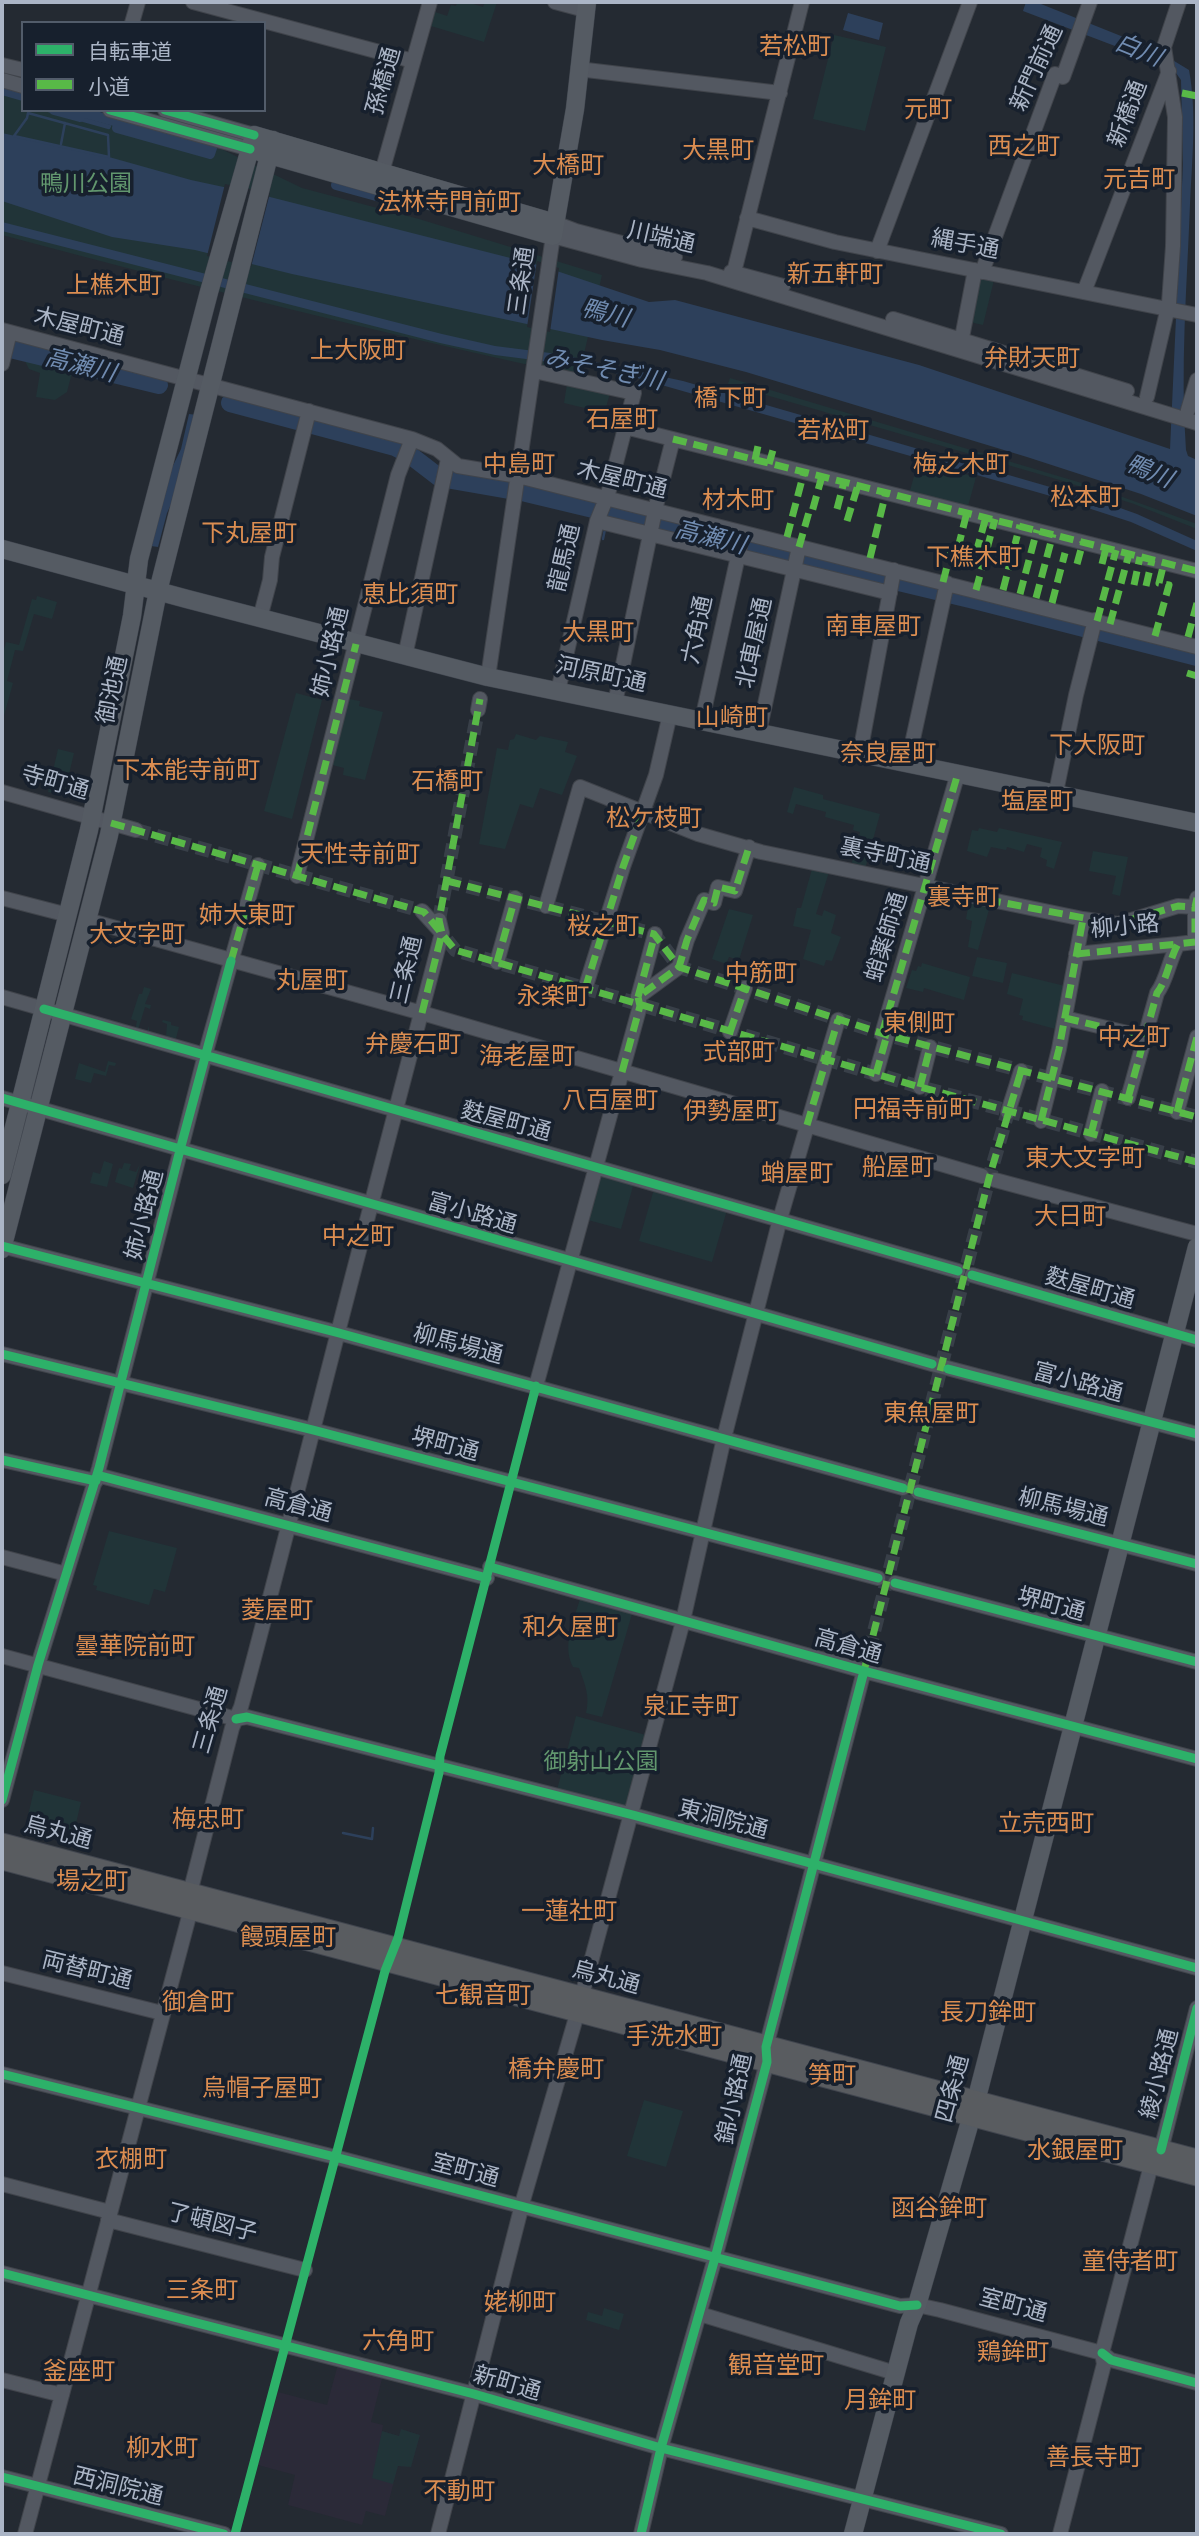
<!DOCTYPE html>
<html>
<head>
<meta charset="utf-8">
<style>
  body { margin:0 }
  #map { position:relative; width:1199px; height:2536px; overflow:hidden; background:#242a32; font-family:Karla,"Noto Sans JP",sans-serif }
  canvas { display:block }
  .frame { position:absolute; inset:0; border:4px solid #abb5c6; pointer-events:none }
  .legend { position:absolute; left:21px; top:21px; width:245px; height:91px; box-sizing:border-box; background:#17202d; border:2px solid #525c6a; margin:0; padding:9px 12px; list-style:none; font-size:21px; color:#abb5c6 }
  .legend li { display:flex; align-items:center; gap:14px; height:35px }
  .legend b { width:35px; border:2px solid #525c6a }
</style>
</head>
<body>
<div id="map">
<canvas width="1199" height="2536"></canvas>
<div class="frame"></div>
<ul class="legend">
<li><b style="height:9px;background:#2db169"></b>自転車道</li>
<li><b style="height:9px;background:#58b947"></b>小道</li>
</ul>
</div>
<script>
const c = document.querySelector('canvas').getContext('2d');
c.lineJoin = 'round';
function fillPath(path, color) { c.fillStyle = color; c.fill(path, 'evenodd'); }
function strokePath(path, color, width, dash) { c.strokeStyle = color; c.lineWidth = width; c.lineCap = dash ? 'butt' : 'round'; c.setLineDash(dash || []); c.stroke(path); }
function write(font, color, halo, rows, align = 'center') {
  c.font = font + ' Karla,"Noto Sans JP",sans-serif'; c.lineWidth = 7; c.setLineDash([]); c.textBaseline = 'middle'; c.strokeStyle = halo; c.fillStyle = color; for (const [text, x, y, turn = 0] of rows) {
    c.save(); c.translate(x, y); c.rotate((+turn || 0) * Math.PI / 180); c.textAlign = isNaN(turn) ? turn : align; if (halo) c.strokeText(text, 0, 0); c.fillText(text, 0, 0); c.restore();
  }
}
fillPath(new Path2D(`
  M338 2364 383 2375 371 2422 383 2425 382 2431 399 2436 401 2429 420 2435 411 2467 398 2466 385 2516 366 2511 362 2525 288 2505 295 2475 258 2465 278 2392 327 2405Z`), '#2b2a38');
fillPath(new Path2D(`
  M457 2H467L483 7 485 2H497L484 42 431 26 435 12 447 16 451 5 456 6Z
  M834 35 886 47 865 131 813 119Z
  M2 85 23 91V110H90L213 145 302 188 419 219 602 275 579 376C385 334 193 286 2 235Z
  M981 277 994 280 983 325 970 322 978 279Z
  M27 357 73 369 67 392 55 400 36 397 40 373 29 369 25 361Z
  M730 378 1095 487 1197 524V529L1134 504 1063 481 728 384Z
  M567 384 610 393 605 411 598 409 597 411 564 403Z
  M918 462 976 477 967 510 909 494Z
  M37 596 57 602 52 619 34 614 23 651 15 650 7 681 13 683 2 723V691L4 682 2 681V657L6 642 19 645 32 599 36 600Z
  M296 693 322 700 292 819 264 811Z
  M349 699 360 701 359 706 383 712 365 780 343 775 344 768 332 765Z
  M516 734 536 740 540 736 568 742 565 752 577 756 562 795 540 788 533 808 520 804 505 849 479 844 497 748 508 750 510 740 514 739Z
  M58 749 74 753 64 795 48 792Z
  M794 787 823 795V799L880 814 865 869 851 866 860 832 853 830 854 825 825 817 826 812 796 804 793 814 787 812Z
  M979 828 997 832 999 828 1062 842 1054 869 1046 866 1047 860 1040 857 1042 848 1027 844 1024 852 1007 847 1006 850 991 847 987 857 967 851 972 830 978 831Z
  M1093 851 1128 857 1120 896 1112 894 1116 876 1089 871Z
  M812 869 829 872 816 914 822 916 824 910 836 915 831 933 841 937 832 961 826 960 824 966 803 959 811 930 793 926 797 908H801Z
  M969 901 990 906 978 950 968 947 972 921 966 919Z
  M729 909 753 915 739 960 729 957 726 964 712 959Z
  M977 957 1007 963 1003 983 972 976Z
  M922 963 970 977 964 1000 924 988 923 992 906 988 912 970 916 971 918 966 921 967Z
  M1012 973 1065 986 1059 1030 1022 1020 1023 1016 1019 1015 1023 999 1007 994Z
  M144 987 151 989 145 1004 151 1005 150 1009 145 1007 138 1030 147 1032 149 1026V1032L166 1036 167 1024 162 1022 163 1020 171 1022V1025L179 1027 175 1042 135 1030 137 1021 131 1019 139 994H142Z
  M108 1061 116 1063 115 1066 109 1065 106 1076 94 1073 91 1083 75 1079 79 1063 105 1072Z
  M104 1161 113 1164 107 1187 90 1183 93 1172 100 1174Z
  M124 1163 131 1164 129 1170 136 1172 140 1164 133 1188 115 1182 119 1168 122 1169Z
  M602 1169 635 1179 621 1229 588 1220Z
  M654 1189 727 1210 712 1262 639 1241Z
  M109 1531 177 1548 165 1592 154 1589 149 1605 96 1590 97 1586 93 1585Z
  M580 1599 632 1614 602 1717 586 1713C590 1695 585 1685 579 1668L573 1667C562 1646 573 1622 580 1599Z
  M576 1716 646 1735 625 1808 557 1790Z
  M34 1790 81 1802 74 1832 27 1820Z
  M644 2100 683 2111 666 2167 627 2156Z
  M604 2308 624 2314 619 2330 586 2320 588 2312 602 2316Z
  M401 2429 420 2435 411 2467 398 2466 393 2484 372 2478 382 2431 399 2436Z`), '#213438');
fillPath(new Path2D(`
  M1026 2H1036L1156 50 1189 70C1197 113 1192 160 1190 204 1187 286 1180 368 1186 450L1188 456 1197 460V516L1141 494 1027 457 746 372 660 350 602 340 292 274 195 250 112 237 2 201V133L109 157 191 180 270 197 542 266 649 302 675 300 919 365 1170 449 1183 164 1181 80 1176 73 1157 62 1023 11Z
  M848 13 883 23 879 40 843 30Z
  M2 222 442 334 495 346 558 354 683 381 1109 504 1137 514 1197 541V551L1131 522 1054 497 637 378 588 367 495 355 440 343 2 231Z
  M189 414 197 415 179 487 167 513 158 547 151 546 169 474 181 449Z`), '#2d405b');
fillPath(new Path2D(`
  M225 184 270 193 251 267 207 256Z
  M537 261 559 268 550 332 527 327Z`), '#242a32');
strokePath(new Path2D(`
  M45 110 109 128 110 126 54 110
  M28 113 108 135 109 157 14 136 27 118Z
  M61 144 65 123
  M603 539 605 529
  M343 1833 372 1839 373 1828`), '#2d405b', 2.5);
strokePath(new Path2D(`
  M2 90 23 96
  M54 110 80 117
  M74 110 125 124
  M120 119 213 145 210 154 117 128Z
  M337 182 389 195 387 199 336 185Z`), '#2d405b', 10);
strokePath(new Path2D(`
  M2 347 159 385
  M230 403 395 447 410 455 440 478 526 493 974 600 1197 657`), '#2d405b', 18);
strokePath(new Path2D(`
  M136 830 422 911
  M447 881 654 934 679 967 887 1035 1197 1117
  M439 920 478 710
  M447 940 455 950 920 1087 1197 1162
  M864 1671 989 1178 1008 1112`), '#383f48', 14, [14, 7]);
const minor = new Path2D(`
  M193 2 413 61
  M555 2 585 10
  M132 23 138 2
  M2 65 23 70
  M578 69 780 93
  M2 80 23 86
  M110 110 250 149
  M165 110 254 135
  M382 172 430 2
  M747 218 835 242 1197 315
  M555 223 576 231 675 257
  M877 251 970 2
  M731 272 783 286
  M982 272 1055 74 1063 77 1090 2
  M732 280 802 2
  M1084 292 1169 71
  M893 319 1127 391
  M2 330 412 439 437 449 458 466 518 476 1197 647
  M960 348 975 270
  M2 364 10 332
  M534 371 634 393 608 494 597 521 558 691
  M1147 397 1169 303 1173 246 1175 117 1164 47 1179 2
  M1188 410 1197 380
  M625 427 1197 571
  M597 521 890 593
  M260 618 270 580 272 557 309 411
  M405 656 448 459
  M488 677 553 236 642 260 707 273 1197 423
  M615 703 656 506 673 439
  M478 710 480 699
  M702 720 740 547
  M759 732 799 547
  M860 753 894 570
  M908 762 947 583
  M2 792 136 830
  M1056 792 1076 695 1095 620
  M297 876 398 475 412 439
  M2 898 68 915
  M546 906 580 787 698 834 761 852 1083 919 1118 924 1178 906 1195 907 1197 898
  M422 911 442 933
  M87 920 422 1013 982 1176
  M1076 954 1178 944
  M497 962 515 898
  M585 989 623 867 656 775 670 714
  M2 997 958 1271
  M638 997 655 934
  M1065 1018 1144 1037
  M730 1032 745 988
  M882 1034 958 773
  M876 1074 887 1035
  M920 1087 930 1047
  M2 1098 932 1364 1197 1434
  M1128 1098 1157 993C1167 980 1169 960 1178 944L1195 942V907
  M1008 1112 1021 1071
  M1177 1112 1197 1037
  M1041 1121 1059 1049 1083 919
  M1091 1134 1102 1091
  M995 1180 1197 1234
  M2 1246 339 1333 903 1488
  M972 1275 1197 1340
  M2 1354 313 1430 878 1578
  M536 1386 640 1006 638 997 679 967 687 940 704 900 714 903 718 887 735 891 749 847
  M2 1460 96 1481
  M97 1475 487 1578
  M918 1492 1197 1564
  M2 1557 66 1574
  M490 1567 864 1671 1197 1759
  M895 1583 1197 1662
  M2 1656 236 1719 247 1717 633 1815 1197 1968
  M2 1800 38 1665 99 1468 205 1055 258 865
  M2 1973 162 2013
  M2 2074 335 2157 900 2306 917 2305 940 2310 1102 2353 1111 2360 1197 2383
  M2 2184 110 2212
  M108 2220 305 2270
  M2 2273 474 2394 661 2448 1001 2534
  M700 2314 895 2373
  M2 2380 62 2395
  M2 2477 224 2534
  M25 2534 188 1920 192 1885 232 1728 241 1707C286 1540 327 1372 371 1205 394 1114 419 1024 442 933L439 920
  M438 2534 524 2197 575 2021 682 1625 724 1438 780 1219 838 1020
  M641 2534 661 2448 715 2258 767 2062 766 2047 864 1671
  M1060 2534 1104 2364 1102 2353 1149 2173 1151 2163 1161 2150 1197 2008`);
const major = new Path2D(`
  M260 152 553 236 575 109 587 2
  M2 549 187 599 488 677 1197 823
  M2 1175 89 830 132 616 139 559 209 292 254 135 555 223
  M2 1249 109 835 158 591 273 140
  M853 2534 909 2323 917 2305 976 2101 1197 1247`);
const highway = new Path2D(`
  M2 1843 1197 2159
  M2 1860 1197 2176`);
strokePath(minor, '#40444b', 16);
strokePath(major, '#41464f', 19);
strokePath(highway, '#40454e', 21);
strokePath(minor, '#535861', 14);
strokePath(major, '#555b63', 18);
strokePath(highway, '#595c60', 19);
strokePath(new Path2D(`
  M1182 93 1197 96
  M673 439 1197 571
  M755 460 758 446
  M769 464 773 450
  M837 509 844 482
  M847 521 858 485
  M787 537 804 472
  M799 547 809 512H812L822 476
  M976 553 986 517
  M870 558 886 492
  M1077 564 1083 542
  M1102 564 1106 548
  M943 582 951 551 957 552 967 512
  M1134 585 1140 557
  M1146 586 1152 560
  M976 590 995 519
  M1003 590 1020 525
  M1020 594 1037 530
  M1036 598 1053 534
  M1052 603 1065 553
  M1097 621 1116 550
  M1110 624 1129 554
  M1155 636 1169 585 1159 583 1164 563
  M1188 637 1197 603
  M1187 673 1197 676
  M111 823 424 912 455 950 920 1087 1197 1162
  M297 876 356 644
  M447 881 654 934 679 967 887 1035 1197 1117
  M925 888 1116 924 1178 906 1195 907 1197 898
  M1076 954 1178 944
  M231 961 258 865
  M497 962 515 898
  M585 989 623 867 643 811
  M638 997 655 934
  M422 1013 442 933 439 920 480 699
  M1065 1018 1144 1037
  M730 1032 745 988
  M882 1034 958 773
  M622 1072 640 1006 638 997 679 967 687 940 704 900 714 903 718 887 735 891 749 847
  M876 1074 887 1035
  M920 1087 930 1047
  M1128 1098 1157 993C1167 980 1169 960 1178 944L1195 942V907
  M1177 1112 1197 1037
  M1041 1121 1059 1049 1083 919
  M807 1125 838 1020
  M1091 1134 1102 1091
  M869 1673 864 1671 989 1178 1021 1071`), '#58b947', 7, [14, 7]);
strokePath(new Path2D(`
  M110 110 250 149
  M165 110 254 135
  M44 1009 958 1271
  M2 1098 932 1364
  M2 1246 339 1333 903 1488
  M972 1275 1197 1340
  M2 1354 313 1430 878 1578
  M948 1369 1197 1434
  M2 1460 96 1481
  M97 1475 487 1578
  M918 1492 1197 1564
  M490 1567 864 1671 1197 1759
  M895 1583 1197 1662
  M236 1719 247 1717 633 1815 1197 1968
  M2 1800 38 1665 99 1468 180 1150 231 961
  M2 2074 335 2157 900 2306 917 2305
  M1161 2150 1197 2008
  M2 2273 474 2394 661 2448 1001 2534
  M1102 2353 1111 2360 1197 2383
  M2 2477 224 2534
  M235 2534 385 1971 398 1938 439 1773 440 1756 536 1386
  M641 2534 661 2448 715 2258 767 2062 766 2047 864 1671`), '#2db169', 9);
write('23px', '#abb5c6', '#17202d', [
  ["新門前通",1037,68,-65],
  ["孫橋通",384,81,-74],
  ["新橋通",1128,114,-69],
  ["川端通",661,238,13],
  ["縄手通",965,245,11],
  ["三条通",522,281,-82],
  ["木屋町通",79,327,14],
  ["木屋町通",622,480,14],
  ["龍馬通",565,558,-77],
  ["六角通",698,630,-78],
  ["北車屋通",755,643,-78],
  ["姉小路通",331,652,-77],
  ["河原町通",601,675,12],
  ["御池通",113,690,-78],
  ["寺町通",55,783,16],
  ["裏寺町通",885,856,12],
  ["柳小路",1125,927,-5],
  ["蛸薬師通",887,937,-73],
  ["三条通",407,970,-77],
  ["麩屋町通",506,1122,15],
  ["富小路通",472,1214,16],
  ["姉小路通",145,1215,-76],
  ["麩屋町通",1090,1289,16],
  ["柳馬場通",458,1345,15],
  ["富小路通",1078,1383,15],
  ["堺町通",445,1445,15],
  ["高倉通",298,1506,15],
  ["柳馬場通",1063,1508,14],
  ["堺町通",1051,1605,15],
  ["高倉通",848,1647,16],
  ["三条通",211,1720,-74],
  ["東洞院通",723,1820,15],
  ["烏丸通",58,1833,15],
  ["両替町通",87,1971,14],
  ["烏丸通",606,1978,15],
  ["綾小路通",1160,2074,-76],
  ["四条通",953,2089,-75],
  ["錦小路通",735,2099,-78],
  ["室町通",465,2171,15],
  ["了頓図子",212,2223,14],
  ["室町通",1013,2306,15],
  ["新町通",507,2384,16],
  ["西洞院通",118,2487,14]
]);
write('23px', '#62976e', '#17202d', [
  ["鴨川公園",86,184],
  ["御射山公園",601,1762]
]);
write('24px', '#db8d51', '#17202d', [
  ["若松町",795,47],
  ["元町",928,110],
  ["西之町",1024,147],
  ["大黒町",718,151],
  ["大橋町",568,166],
  ["元吉町",1139,180],
  ["法林寺門前町",449,203],
  ["新五軒町",835,275],
  ["上樵木町",114,286],
  ["上大阪町",358,351],
  ["弁財天町",1032,359],
  ["橋下町",730,399],
  ["石屋町",622,420],
  ["若松町",833,431],
  ["中島町",519,465],
  ["梅之木町",961,465],
  ["松本町",1086,498],
  ["材木町",738,501],
  ["下丸屋町",249,534],
  ["下樵木町",974,558],
  ["恵比須町",410,595],
  ["南車屋町",873,627],
  ["大黒町",598,633],
  ["山崎町",732,718],
  ["下大阪町",1097,746],
  ["奈良屋町",888,754],
  ["下本能寺前町",188,771],
  ["石橋町",447,782],
  ["塩屋町",1037,802],
  ["松ケ枝町",654,819],
  ["天性寺前町",360,855],
  ["裏寺町",963,898],
  ["姉大東町",247,916],
  ["桜之町",603,927],
  ["大文字町",137,935],
  ["中筋町",761,974],
  ["丸屋町",312,981],
  ["永楽町",553,997],
  ["東側町",919,1024],
  ["中之町",1134,1038],
  ["弁慶石町",413,1045],
  ["式部町",739,1053],
  ["海老屋町",527,1057],
  ["八百屋町",610,1101],
  ["円福寺前町",913,1110],
  ["伊勢屋町",731,1112],
  ["東大文字町",1085,1159],
  ["船屋町",898,1168],
  ["蛸屋町",797,1174],
  ["大日町",1070,1217],
  ["中之町",358,1237],
  ["東魚屋町",931,1414],
  ["菱屋町",277,1611],
  ["和久屋町",570,1628],
  ["曇華院前町",135,1647],
  ["泉正寺町",691,1707],
  ["梅忠町",208,1820],
  ["立売西町",1046,1824],
  ["場之町",92,1882],
  ["一蓮社町",569,1912],
  ["饅頭屋町",288,1938],
  ["七観音町",483,1996],
  ["御倉町",198,2003],
  ["長刀鉾町",988,2013],
  ["手洗水町",674,2037],
  ["橋弁慶町",556,2070],
  ["笋町",832,2076],
  ["烏帽子屋町",262,2089],
  ["水銀屋町",1075,2151],
  ["衣棚町",131,2160],
  ["函谷鉾町",939,2209],
  ["童侍者町",1130,2262],
  ["三条町",202,2291],
  ["姥柳町",520,2303],
  ["六角町",398,2342],
  ["鶏鉾町",1013,2353],
  ["観音堂町",776,2366],
  ["釜座町",79,2372],
  ["月鉾町",880,2401],
  ["柳水町",162,2449],
  ["善長寺町",1094,2458],
  ["不動町",459,2492]
]);
write('italic 24px', '#718cb1', '#17202d', [
  ["白川",1138,51,22],
  ["鴨川",605,314,14],
  ["高瀬川",80,366,14],
  ["みそそぎ川",604,370,12],
  ["鴨川",1149,472,23],
  ["高瀬川",710,538,14]
]);
</script>
</body>
</html>
